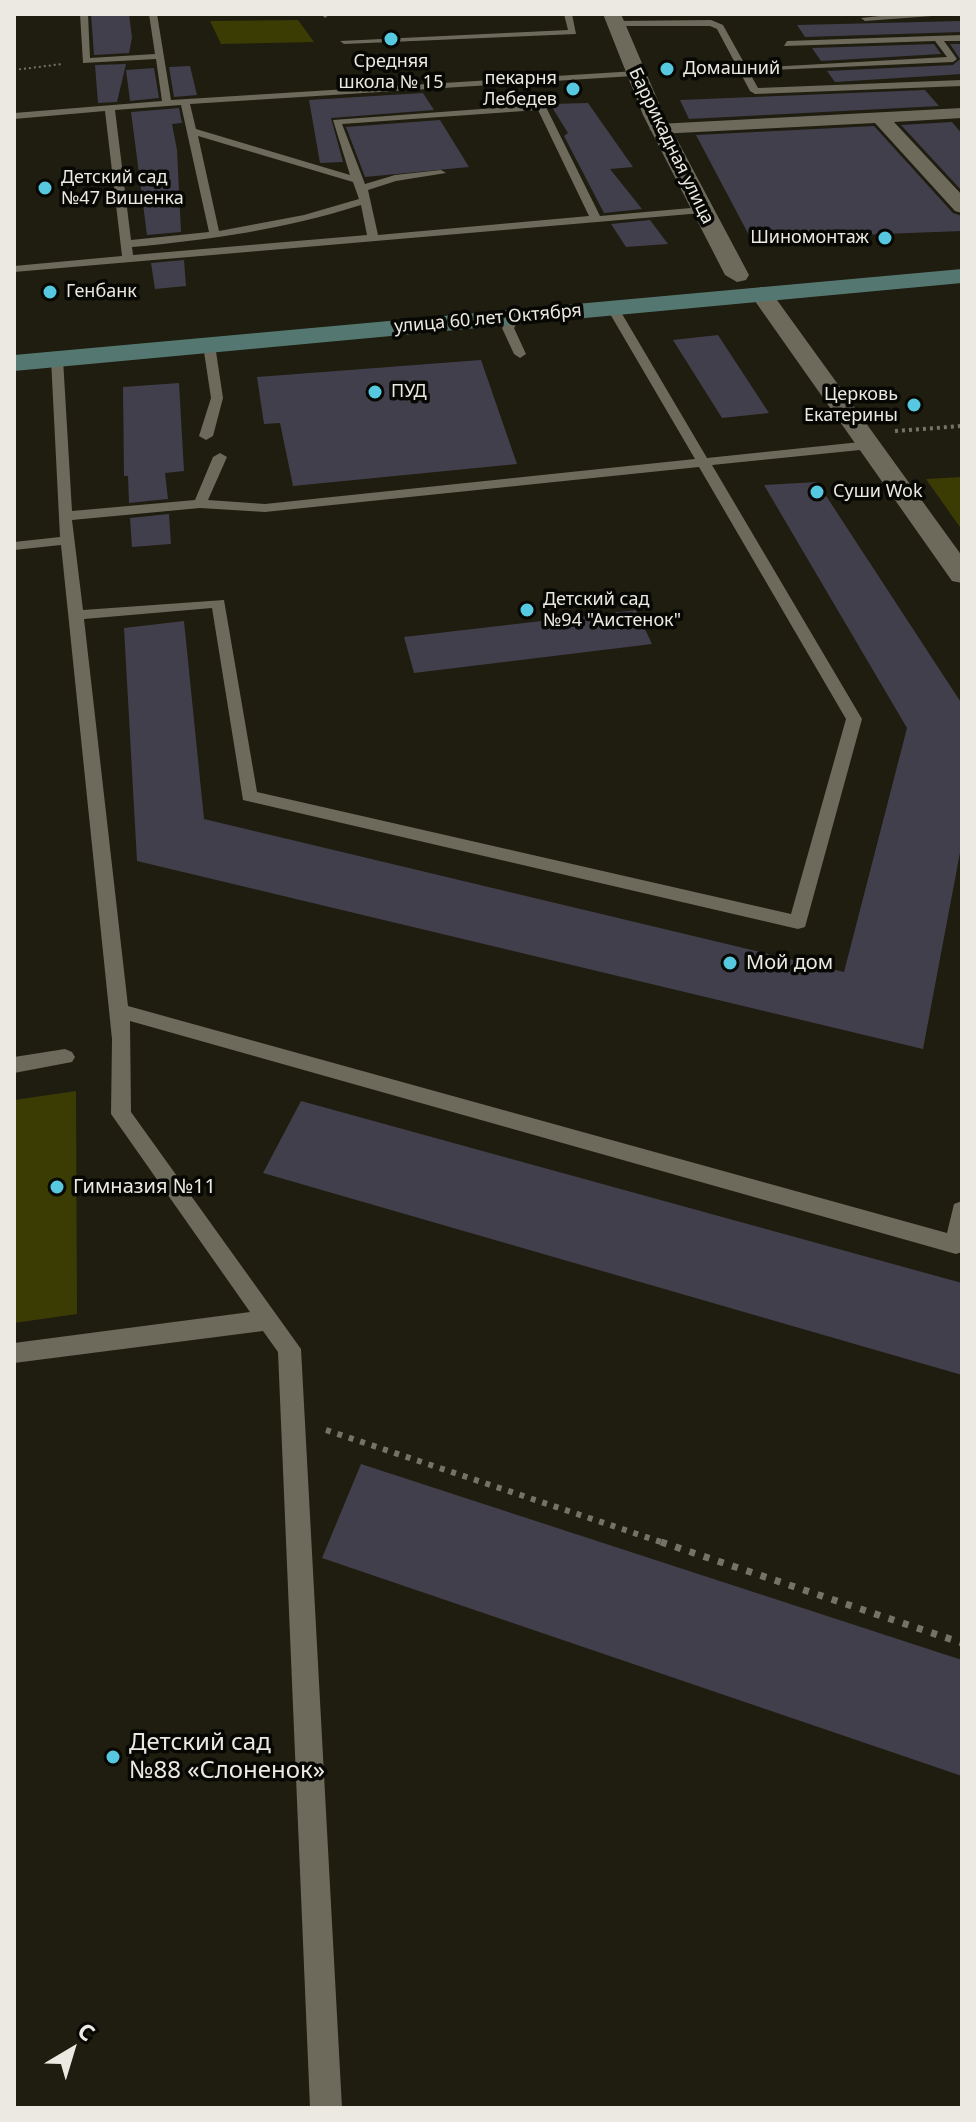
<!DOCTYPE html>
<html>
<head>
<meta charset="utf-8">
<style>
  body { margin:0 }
  #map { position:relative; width:976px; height:2122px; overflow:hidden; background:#1f1c10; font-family:"Noto Sans",sans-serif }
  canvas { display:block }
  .frame { position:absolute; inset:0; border:16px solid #ebe9e1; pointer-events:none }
  .north { position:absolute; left:32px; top:2010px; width:80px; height:80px; -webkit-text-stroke:6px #070703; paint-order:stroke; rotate:38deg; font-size:22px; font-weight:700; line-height:32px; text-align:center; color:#ebe9e1 }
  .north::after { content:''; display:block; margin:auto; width:28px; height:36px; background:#ebe9e1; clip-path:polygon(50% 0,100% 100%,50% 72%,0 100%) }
</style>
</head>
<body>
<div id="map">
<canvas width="976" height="2122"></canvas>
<div class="frame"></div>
<div class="north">С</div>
</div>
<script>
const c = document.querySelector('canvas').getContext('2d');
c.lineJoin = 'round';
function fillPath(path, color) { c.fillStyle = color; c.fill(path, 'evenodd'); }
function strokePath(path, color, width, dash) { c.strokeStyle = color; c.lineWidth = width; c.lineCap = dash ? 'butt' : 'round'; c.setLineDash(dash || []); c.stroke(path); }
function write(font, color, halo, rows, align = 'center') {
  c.font = font + ' "Noto Sans",sans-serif'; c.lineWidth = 7; c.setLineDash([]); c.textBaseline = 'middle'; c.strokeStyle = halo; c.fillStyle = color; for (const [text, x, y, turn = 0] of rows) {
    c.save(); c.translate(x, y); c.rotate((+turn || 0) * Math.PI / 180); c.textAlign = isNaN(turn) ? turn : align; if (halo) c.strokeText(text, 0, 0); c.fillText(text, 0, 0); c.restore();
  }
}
fillPath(new Path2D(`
  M298 20 314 42 221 44 210 21Z
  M962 477V530L926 479Z
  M76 1091 77 1314 14 1323V1100Z`), '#3b3c04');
fillPath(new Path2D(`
  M91 14H129L132 38 129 53 94 55Z
  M962 21V32L805 37 797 25Z
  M934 44 941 54 821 61 812 48Z
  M950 44H962V74L835 82 827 71 953 65 960 59Z
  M126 64 117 102 98 103 95 65Z
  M190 66 197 95 174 97 169 67Z
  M154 68 159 98 130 101 126 70Z
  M925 90 939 106 689 119 680 100Z
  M423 93 434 110 331 118 343 162 320 163 309 100Z
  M588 103 633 167 610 169 642 209 604 213 564 136 568 133 550 104Z
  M179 108 182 123 172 124 177 150 181 232 147 235 131 112Z
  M440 120 469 167 365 177 346 127Z
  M952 122 962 134V191L901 125Z
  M874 126 953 213 962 216V231L751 239 696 135Z
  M650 220 668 244 626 247 611 224Z
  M184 260 186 286 155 289 151 263Z
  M718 335 769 413 722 418 673 340Z
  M481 360 517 464 293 486 280 423 264 424 257 377Z
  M179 383 184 471 165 473 168 499 129 503 128 476H124L123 387Z
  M817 482 962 704V842L923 1049 137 861 124 628 184 621 204 819 844 972 907 728 764 485Z
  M169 514 171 544 132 547 130 518Z
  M636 610 652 644 414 673 404 637Z
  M301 1101 962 1283V1375L263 1173Z
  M361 1464 962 1660V1776L322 1558Z`), '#423f4c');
strokePath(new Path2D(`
  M14 70 62 64`), '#757268', 2, [2, 3]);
strokePath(new Path2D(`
  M895 431 962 426`), '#757268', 4, [3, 4]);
strokePath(new Path2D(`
  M326 1430 667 1544`), '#757268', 6, [5, 7]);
strokePath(new Path2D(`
  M661 1542 962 1643`), '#757268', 7, [6, 9]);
fillPath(new Path2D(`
  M80 14H88L90 58 155 54 149 14H157L171 100 636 71 633 76 190 104 196 129 350 175 333 120 535 105 539 100 544 103 600 216 702 207 707 210 702 213 14 272V266L122 256 105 111 14 119V113L162 101 156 59 83 63ZM181 105 209 232 131 240 115 110ZM538 110 589 216 378 235 368 190 396 181 446 173 441 170 395 175 365 184 342 124ZM198 136 353 182 359 199 304 215 219 231ZM361 205 367 235 133 255 132 247C210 240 285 229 361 205Z
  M321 14H329V15L325 18Z
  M564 14H572L576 34 344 44 340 41 568 30Z
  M899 14H959L865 21 861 18Z
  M616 21 711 20 723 25 758 88 962 80V86L755 94 750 91 717 29 710 26H613Z
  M962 35V41H944L957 59 953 62 772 70 768 67 947 57 935 41 784 46 787 41Z
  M612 304 618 307 707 458 870 441 877 445 870 449 712 465 862 719 805 927 798 929 243 800 212 608 84 619 128 1006 947 1233 954 1204 962 1201V1252L956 1254 130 1021 131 1112 301 1349 342 2108H310L278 1352 263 1331 14 1363V1343L250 1312 111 1114 112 1039 61 545 14 550V542L60 537 51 359 57 355 63 359 72 511 195 500 213 457 220 453 227 457 208 500 265 504 695 459 606 307ZM699 467 846 719 791 914 257 792 224 600 83 610 72 520 200 508 265 512Z
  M517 311 523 315 514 328 526 354 520 358 514 354 502 328Z
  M209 341 215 345 223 398 213 436 206 440 199 436 211 398 203 345Z
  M65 1049 72 1052 75 1057 72 1062 14 1073V1057Z`), '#6d6a5c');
fillPath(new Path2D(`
  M962 108V118L894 122 962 195V213L955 211 875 123 658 134 649 129 658 124Z
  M761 287 769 289 962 556V583L952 581 750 294Z`), '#6d6a5c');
fillPath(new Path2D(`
  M603 14H621L664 115 749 275 746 280 737 282 725 275 643 115Z`), '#6d6a5c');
fillPath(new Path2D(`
  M962 269V283L14 371V355Z`), '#547871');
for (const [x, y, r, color] of [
  [391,39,8,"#56c9e0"],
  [667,69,8,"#56c9e0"],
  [573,89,8,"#56c9e0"],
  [45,188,8,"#56c9e0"],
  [885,238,8,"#56c9e0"],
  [50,292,8,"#56c9e0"],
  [375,392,8,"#56c9e0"],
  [914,405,8,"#56c9e0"],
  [817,492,8,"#56c9e0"],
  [527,610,8,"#56c9e0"],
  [730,963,8,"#56c9e0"],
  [57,1187,8,"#56c9e0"],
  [113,1757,8,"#56c9e0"]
]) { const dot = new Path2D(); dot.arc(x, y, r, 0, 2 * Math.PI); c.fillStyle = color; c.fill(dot); strokePath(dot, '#070703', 3); }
write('18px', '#ebe9e1', '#070703', [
  ["Средняя",391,62,"center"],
  ["школа № 15",391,83,"center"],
  ["Домашний",683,69],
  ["пекарня",557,79,"right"],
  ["Лебедев",557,100,"right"],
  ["Детский сад",61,178],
  ["№47 Вишенка",61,199],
  ["Шиномонтаж",869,238,"right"],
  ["Генбанк",66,292],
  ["ПУД",391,392],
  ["Церковь",898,395,"right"],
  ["Екатерины",898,416,"right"],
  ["Суши Wok",833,492],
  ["Детский сад",543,600],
  ["№94 \"Аистенок\"",543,621]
], 'left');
write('18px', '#ebe9e1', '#070703', [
  ["Баррикадная улица",671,146,64],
  ["улица 60 лет Октября",488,319,-5]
]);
write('20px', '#ebe9e1', '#070703', [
  ["Мой дом",746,963],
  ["Гимназия №11",73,1187]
], 'left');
write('24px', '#ebe9e1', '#070703', [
  ["Детский сад",129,1743],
  ["№88 «Слоненок»",129,1771]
], 'left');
</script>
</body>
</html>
